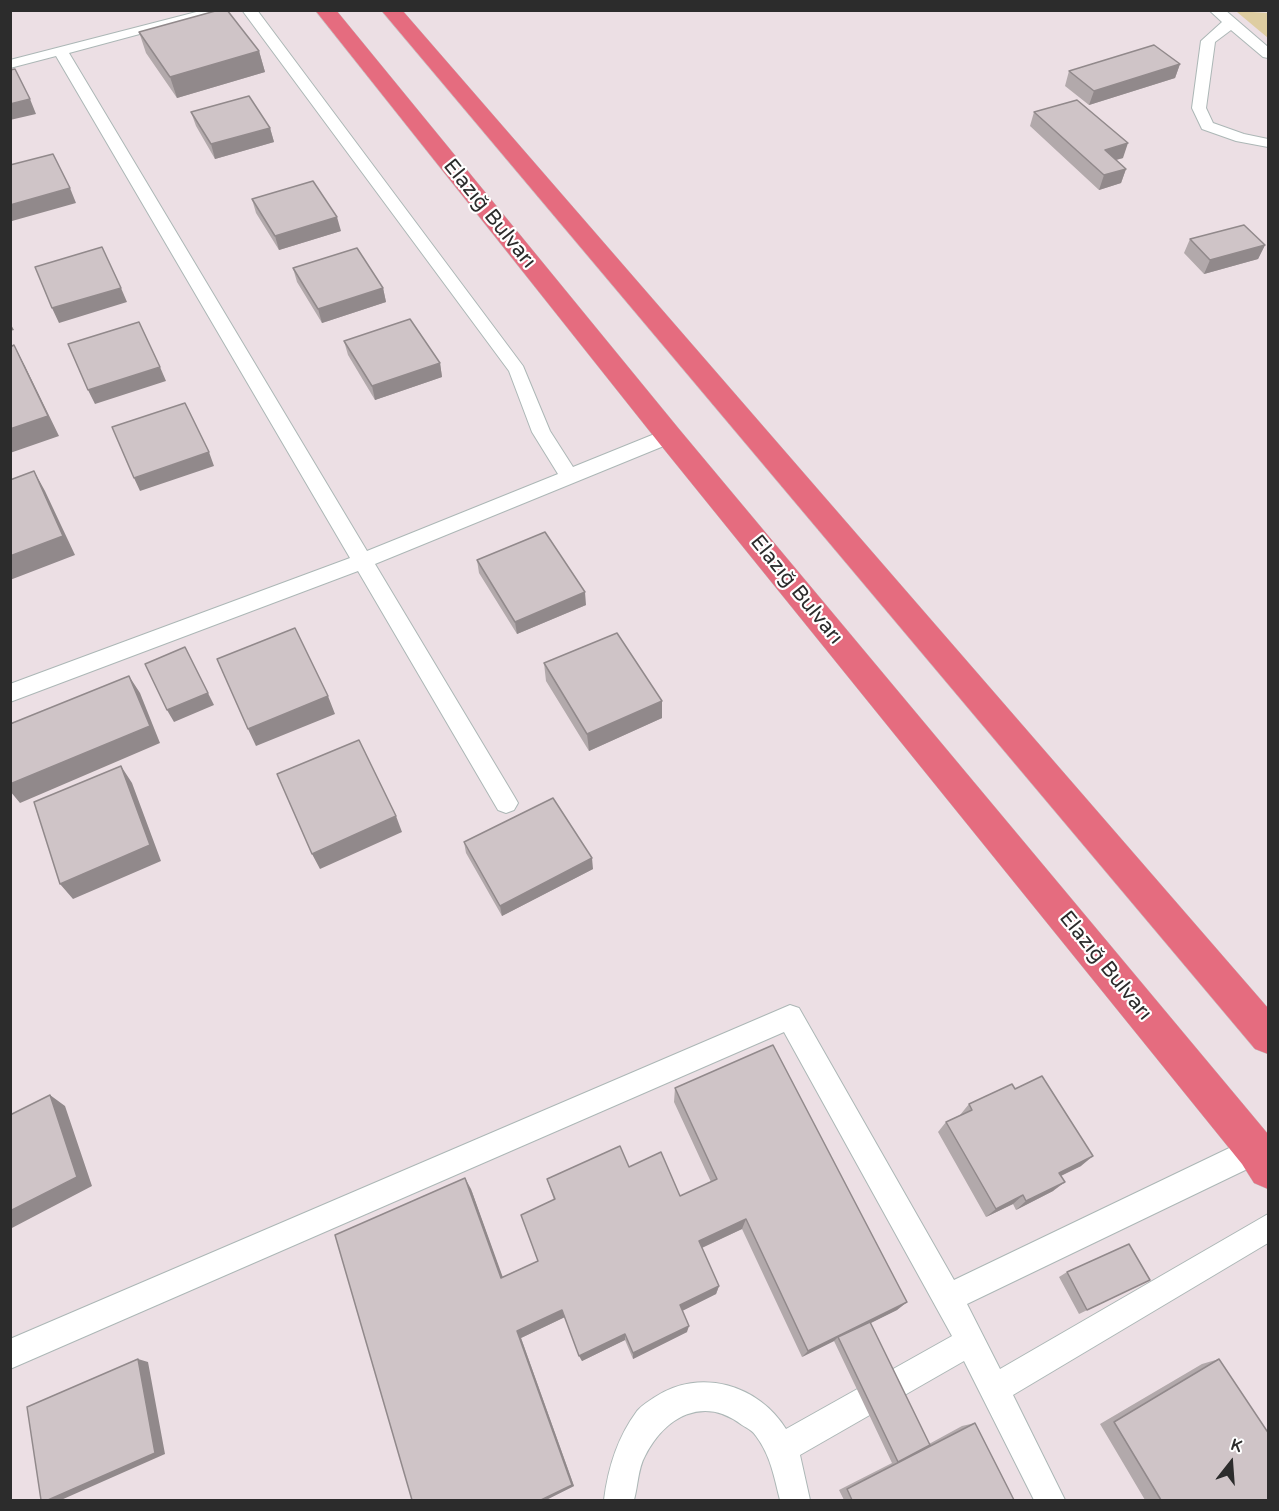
<!DOCTYPE html>
<html>
<head>
<meta charset="utf-8">
<style>
  body { margin:0 }
  #map { position:relative; width:1279px; height:1511px; overflow:hidden; background:#ecdfe4; font-family:"Varela Round",sans-serif }
  canvas { display:block }
  .frame { position:absolute; inset:0; border:12px solid #2c2c2c; pointer-events:none }
  .north { position:absolute; left:1201px; top:1433px; width:60px; height:60px; -webkit-text-stroke:4px #fff; paint-order:stroke; rotate:17deg; font-size:16px; font-weight:700; line-height:24px; text-align:center; color:#2c2c2c }
  .north::after { content:''; display:block; margin:auto; width:21px; height:27px; background:#2c2c2c; clip-path:polygon(50% 0,100% 100%,50% 72%,0 100%) }
</style>
</head>
<body>
<div id="map">
<canvas width="1279" height="1511"></canvas>
<div class="frame"></div>
<div class="north">K</div>
</div>
<script>
const c = document.querySelector('canvas').getContext('2d');
c.lineJoin = 'round';
function fillPath(path, color) { c.fillStyle = color; c.fill(path, 'evenodd'); }
function strokePath(path, color, width, dash) { c.strokeStyle = color; c.lineWidth = width; c.lineCap = dash ? 'butt' : 'round'; c.setLineDash(dash || []); c.stroke(path); }
function write(font, color, halo, rows, align = 'center') {
  c.font = font + ' "Varela Round",sans-serif'; c.lineWidth = 4.5; c.setLineDash([]); c.textBaseline = 'middle'; c.strokeStyle = halo; c.fillStyle = color; for (const [text, x, y, turn = 0] of rows) {
    c.save(); c.translate(x, y); c.rotate((+turn || 0) * Math.PI / 180); c.textAlign = isNaN(turn) ? turn : align; if (halo) c.strokeText(text, 0, 0); c.fillText(text, 0, 0); c.restore();
  }
}
fillPath(new Path2D(`
  M1236 11 1268 13V38L1237 12Z`), '#decda1');
const service = new Path2D(`
  M204 10H229L69 53 367 551 558 474 532 432 509 371 242 10H257L523 366 550 431 573 467 662 431H676L678 436 676 441 375 564 514 796 518 803 514 810 506 813 498 810 358 571 10 702V684L350 558 56 56 10 68V60Z
  M1209 10H1225L1268 47V58L1263 57 1231 30 1215 42 1206 108 1213 123 1244 134 1268 139V147L1236 141 1202 129 1192 108 1201 41 1222 22Z
  M790 1005 799 1008 954 1280 1246 1140 1256 1136 1266 1140 1268 1147 1266 1160 967 1304 1000 1369 1268 1214V1243L1013 1395 1065 1500H1034L964 1361 800 1455 810 1500H780C774 1477 771 1456 756 1436 753 1431 747 1428 742 1425 703 1395 665 1417 645 1456 638 1468 638 1486 634 1500H604C608 1468 617 1438 637 1411 642 1405 649 1401 655 1397 700 1367 759 1385 786 1429L952 1336 784 1032 10 1369V1339Z`);
const primary = new Path2D(`
  M315 10H336L679 429 1268 1134V1189L1254 1183 1242 1164 659 443Z
  M381 10H402L1268 1008V1054L1255 1049Z`);
strokePath(service, '#acb7b6', 2);
strokePath(primary, '#c4c4c4', 1);
fillPath(service, '#fff');
fillPath(primary, '#e56c7f');
fillPath(new Path2D(`
  M139 32 259 51 265 72 177 98 146 53Z
  M1180 64 1175 78 1089 105 1065 86 1069 71Z
  M191 112 270 128 274 142 215 159 196 126Z
  M1034 112 1123 158 1116 160 1126 169 1121 183 1099 190 1030 126Z
  M252 199 341 231 279 250 256 213Z
  M1190 239 1265 245 1258 259 1204 274 1184 253Z
  M293 268 383 288 386 302 322 323 297 282Z
  M344 341 440 363 442 377 375 400 348 355Z
  M477 560 586 605 517 634 479 573Z
  M544 663 662 701V718L589 751 546 681Z
  M464 842 593 869 502 916 466 853Z
  M675 1088 907 1302 897 1310 870 1323 929 1444 962 1426 975 1423 1014 1500H844L839 1490 892 1463 834 1341 802 1357 742 1229 702 1248 719 1286 716 1294 682 1311 687 1332 633 1359 625 1340 582 1361 565 1317 521 1338 574 1486 546 1500 471 1189 502 1277 538 1261 554 1200 547 1179 629 1167 680 1196 711 1182 674 1102Z
  M1015 1089 1081 1166 1061 1176 1053 1191 1016 1210 1013 1204 986 1217 938 1132 946 1122 960 1115 969 1104Z
  M1067 1272 1150 1280 1079 1314 1059 1277Z
  M1219 1359 1269 1500H1145L1100 1424 1202 1364Z`), '#b2a9ab');
fillPath(new Path2D(`
  M259 51 265 72 177 98 170 77Z
  M1180 64 1175 78 1089 105 1094 91Z
  M30 99 36 114 10 120V104Z
  M270 128 274 142 215 159 211 144Z
  M1128 143 1123 158 1100 164 1105 150Z
  M1126 169 1121 183 1099 190 1104 175Z
  M70 188 76 203 12 221 10 217V205Z
  M337 217 341 231 279 250 275 236Z
  M1265 245 1258 259 1204 274 1210 260Z
  M121 288 127 302 59 323 52 308Z
  M383 288 386 302 322 323 318 309Z
  M10 323 14 330 10 331Z
  M14 345 25 366 59 436 10 453V429Z
  M440 363 442 377 375 400 372 386Z
  M160 367 166 381 95 404 88 390Z
  M209 452 214 466 140 491 134 478Z
  M34 471 45 491 75 555 10 580V556Z
  M585 592 586 605 517 634 515 622Z
  M185 647 214 705 174 722 167 710Z
  M129 676 140 693 160 743 20 803 10 791V784Z
  M328 696 335 714 256 746 248 729Z
  M662 701V718L589 751 587 734Z
  M121 766 132 783 161 861 73 899 60 884Z
  M396 816 402 832 320 869 312 854Z
  M592 858 593 869 502 916 500 906Z
  M50 1095 65 1106 92 1186 10 1229V1211Z
  M1093 1156 1081 1166 1048 1182 1059 1173Z
  M465 1178 471 1189 506 1286 501 1278Z
  M1065 1182 1053 1191 1016 1210 1026 1201Z
  M1023 1195 1013 1204 986 1217 996 1209Z
  M746 1219 742 1229 697 1250 699 1241Z
  M719 1286 716 1294 678 1313 680 1305Z
  M907 1302 897 1310 839 1339 838 1337 834 1341 802 1357 808 1351Z
  M562 1310 565 1317 521 1338 574 1486 546 1500H541L517 1331Z
  M689 1326 687 1332 633 1359V1353Z
  M625 1334V1340L582 1361 579 1356Z
  M138 1359 148 1362 165 1454 61 1500H48Z`), '#91898b');
const building = new Path2D(`
  M219 10H227L259 51 170 77 139 32Z
  M1154 45 1180 64 1094 91 1069 71Z
  M15 69 30 99 10 104V70Z
  M249 96 270 128 211 144 191 112Z
  M1077 100 1128 143 1105 150 1126 169 1104 175 1034 112Z
  M53 154 70 188 10 205V165Z
  M313 181 337 217 275 236 252 199Z
  M1244 225 1265 245 1210 260 1190 239Z
  M102 247 121 288 52 308 35 267Z
  M357 248 383 288 318 309 293 268Z
  M410 319 440 363 372 386 344 341Z
  M139 322 160 367 88 390 68 344Z
  M14 345 48 416 10 429V347Z
  M185 403 209 452 134 478 112 427Z
  M34 471 63 536 10 556V480Z
  M545 532 585 592 515 622 477 560Z
  M295 628 328 696 248 729 217 659Z
  M617 633 662 701 587 734 544 663Z
  M185 647 208 693 167 710 145 664Z
  M129 676 150 726 10 784V724Z
  M359 740 396 816 312 854 277 774Z
  M121 766 150 845 60 884 34 802Z
  M553 798 592 858 500 906 464 842Z
  M773 1045 907 1302 808 1351 746 1219 699 1241 719 1286 680 1305 689 1326 633 1353 625 1334 579 1356 562 1310 517 1331 572 1485 541 1500H412L335 1235 465 1178 501 1278 538 1261 521 1215 555 1199 547 1179 620 1146 629 1167 661 1152 680 1196 717 1179 675 1088Z
  M1042 1076 1093 1156 1059 1173 1065 1182 1026 1201 1023 1195 996 1209 946 1122 972 1110 969 1104 1012 1084 1015 1089Z
  M50 1095 77 1177 10 1211V1115Z
  M1129 1244 1150 1280 1087 1310 1067 1272Z
  M870 1322 930 1445 898 1462 838 1337Z
  M138 1359 155 1453 48 1500H41L27 1407Z
  M1219 1359 1269 1434V1500H1161L1114 1422Z
  M975 1423 1014 1500H852L847 1489Z`);
fillPath(building, '#cfc4c7');
strokePath(building, '#91898b', 1.5);
write('21px', '#2c2c2c', '#fff', [
  ["Elazığ Bulvarı",489,214,51],
  ["Elazığ Bulvarı",796,590,51],
  ["Elazığ Bulvarı",1105,966,51]
]);
</script>
</body>
</html>
